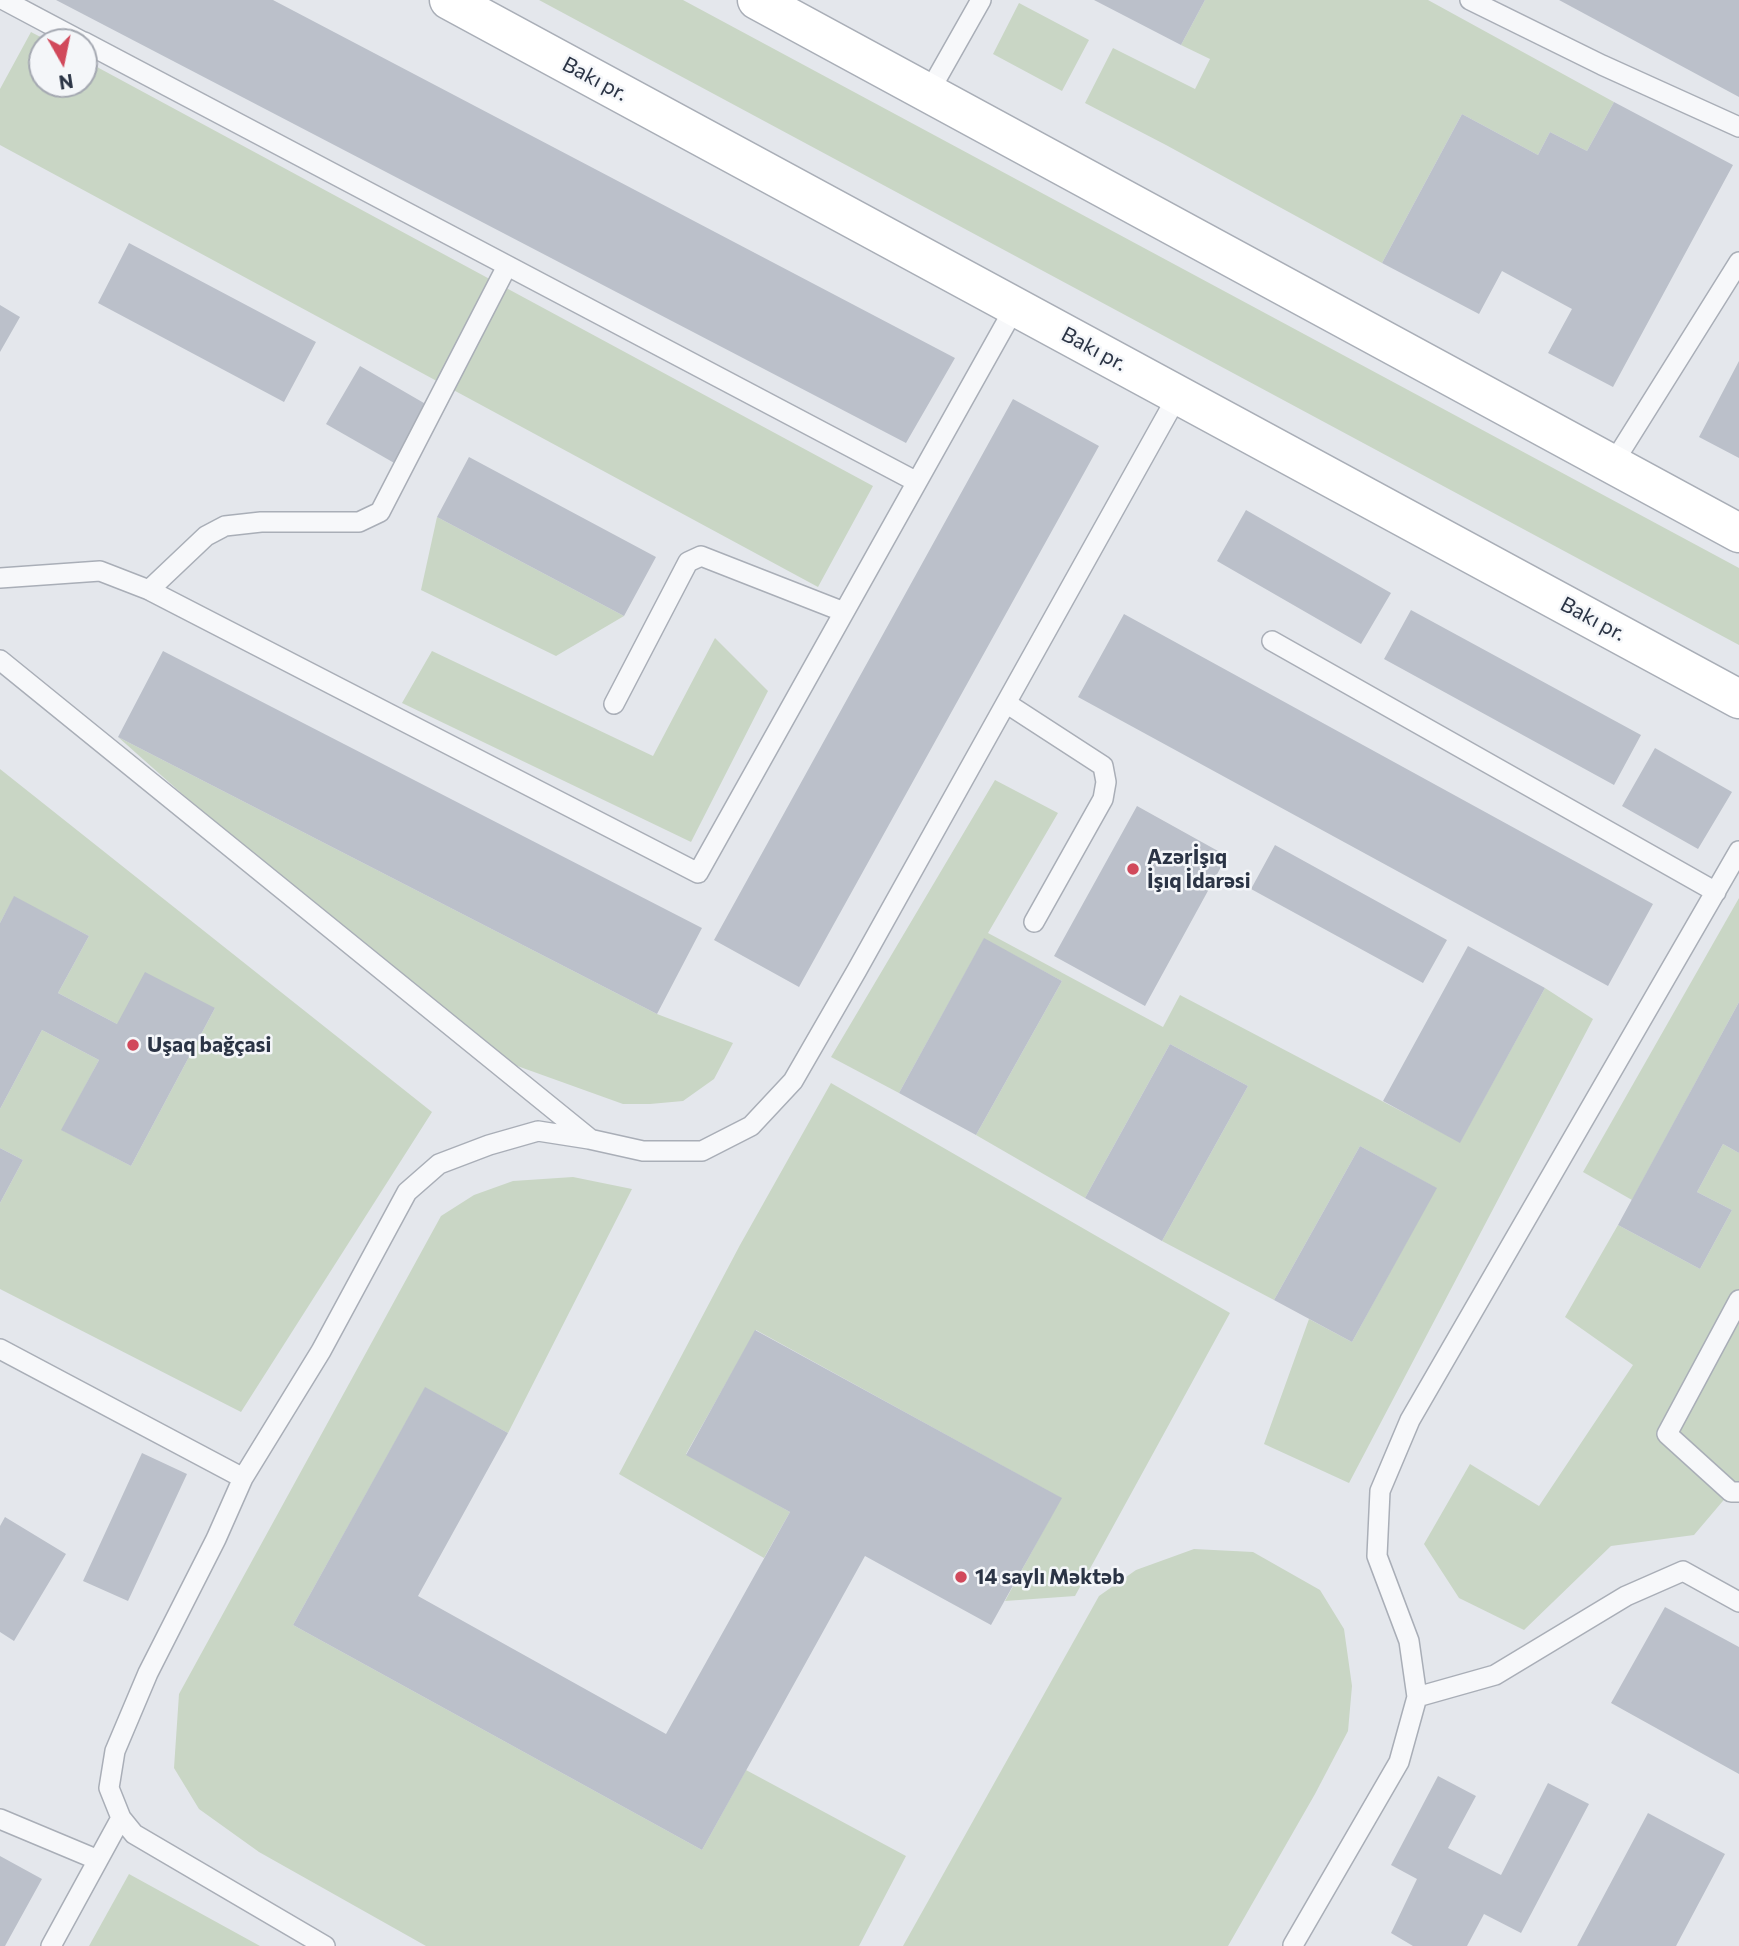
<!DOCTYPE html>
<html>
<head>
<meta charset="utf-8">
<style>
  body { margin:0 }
  #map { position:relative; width:1739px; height:1946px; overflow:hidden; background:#e4e7ec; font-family:Commissioner,sans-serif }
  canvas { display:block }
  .north { position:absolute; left:28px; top:28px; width:70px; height:70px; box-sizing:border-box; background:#f4f6f9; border:2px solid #a4a8b1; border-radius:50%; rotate:171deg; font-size:19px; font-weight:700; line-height:28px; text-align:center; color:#2b3445 }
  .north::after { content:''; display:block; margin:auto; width:24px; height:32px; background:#d1495b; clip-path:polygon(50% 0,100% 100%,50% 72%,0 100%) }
</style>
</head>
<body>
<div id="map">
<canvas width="1739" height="1946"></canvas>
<div class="north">N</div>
</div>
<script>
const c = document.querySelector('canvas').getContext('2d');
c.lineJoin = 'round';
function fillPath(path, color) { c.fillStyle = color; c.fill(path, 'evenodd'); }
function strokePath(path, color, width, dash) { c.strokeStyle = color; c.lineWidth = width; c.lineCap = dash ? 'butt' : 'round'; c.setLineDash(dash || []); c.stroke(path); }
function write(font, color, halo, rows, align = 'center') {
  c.font = font + ' Commissioner,sans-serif'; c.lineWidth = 5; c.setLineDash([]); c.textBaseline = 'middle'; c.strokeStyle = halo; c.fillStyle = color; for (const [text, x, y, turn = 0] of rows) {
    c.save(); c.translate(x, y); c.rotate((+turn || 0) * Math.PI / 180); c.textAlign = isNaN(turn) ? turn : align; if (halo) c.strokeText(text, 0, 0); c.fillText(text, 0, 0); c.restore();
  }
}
fillPath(new Path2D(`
  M539 0H683L1739 568V645Z
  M1205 0H1428L1614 102 1587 151 1550 132 1538 155 1462 114 1382 263 1166 145 1085 103 1113 48 1195 89 1210 59 1181 45Z
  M1019 3 1089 40 1062 91 993 54Z
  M31 32 50 42H42V84H84V60L873 486 818 587 0 145V89Z
  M437 517 624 616 556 656 421 590Z
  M715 638 768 691 691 842 402 703 432 651 653 756Z
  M118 737 657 1014 733 1043 714 1079 683 1101 650 1104H623L470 1049Z
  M0 769 432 1112 241 1412 0 1289V1203L23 1160 0 1148V1109L42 1030 99 1060 62 1130 131 1166 215 1008 117 1024 58 993 89 936 14 897 0 923Z
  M995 780 1058 813 988 933 1163 1027 1180 995 1460 1142 1545 988 1593 1019 1349 1483 1264 1444 1309 1319 1352 1342 1436 1188 1360 1146 1274 1300 1162 1241 1248 1086 1170 1044 1085 1198 976 1135 1062 981 984 939 899 1093 831 1057Z
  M1739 898V1002L1632 1200 1583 1172Z
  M831 1083 1230 1313 1075 1596 1005 1601 1061 1498 756 1330 686 1454 790 1512 764 1558 619 1474 740 1245Z
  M1723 1144 1739 1153V1482L1694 1535 1611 1546 1524 1630 1459 1598 1424 1544 1470 1464 1539 1506 1633 1365 1565 1317 1618 1225 1700 1269 1732 1210 1697 1192Z
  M573 1177 632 1189 508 1433 425 1388 293 1625 702 1850 746 1770 906 1856 859 1946H426L259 1852 199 1809 174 1768 179 1694 441 1216 474 1195 513 1181Z
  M1194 1549 1253 1552 1320 1590 1344 1629 1352 1686 1348 1731 1315 1794 1228 1946H903L1099 1596 1136 1570Z
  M129 1874 260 1946H89Z`), '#c9d6c5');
fillPath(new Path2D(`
  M56 0H273L955 358 906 443Z
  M1094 0H1205L1181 45Z
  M1559 0H1739V97Z
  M1614 102 1733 165 1613 387 1548 353 1572 309 1502 271 1479 314 1382 263 1462 114 1538 155 1550 132 1587 151Z
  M129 243 316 342 284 402 98 303Z
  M0 305 20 317 0 352Z
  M1739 361V458L1699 437Z
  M360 366 436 410 403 468 326 424Z
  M1013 399 1099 446 799 987 714 940Z
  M469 457 656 557 624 616 437 517Z
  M1246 510 1391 593 1361 644 1217 561Z
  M1411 610 1641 735 1614 785 1384 659Z
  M1124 614 1653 904 1608 986 1078 697Z
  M163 651 702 928 657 1014 118 737Z
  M1655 748 1732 792 1698 849 1622 806Z
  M1137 806 1227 856 1145 1006 1054 956Z
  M1275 845 1447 940 1423 983 1251 889Z
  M14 896 89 936 58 993 117 1024 145 972 215 1008 131 1166 61 1130 99 1060 42 1030 0 1109V923Z
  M984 938 1062 981 976 1135 899 1093Z
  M1468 946 1545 988 1460 1143 1383 1101Z
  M1739 1002V1153L1723 1144 1697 1192 1732 1210 1700 1269 1618 1225Z
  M1170 1044 1248 1086 1162 1241 1085 1198Z
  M1360 1146 1437 1188 1352 1342 1274 1300Z
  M0 1148 23 1160 0 1203Z
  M755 1330 1062 1498 991 1625 865 1556 702 1850 293 1625 425 1387 508 1433 418 1596 666 1734 790 1512 686 1455Z
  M142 1453 187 1474 128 1601 83 1581Z
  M5 1517 66 1554 14 1641 0 1632V1526Z
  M1665 1607 1739 1647V1774L1611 1703Z
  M1438 1776 1476 1796 1448 1848 1501 1875 1548 1783 1589 1804 1521 1933 1484 1914 1467 1946H1413L1391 1933 1417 1879 1391 1865Z
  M1648 1813 1725 1854 1676 1946H1577Z
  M0 1856 42 1879 5 1946H0Z`), '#bbc0ca');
const lane = new Path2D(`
  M4 0 83 42
  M1470 0 1602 65 1739 127
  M84 42 917 482
  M929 92 981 0
  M1612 465 1739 262
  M0 578 100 571 149 590 698 873 1015 307
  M149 590 206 536 225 526 261 522H359L380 512 507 266
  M1272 641 1716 892
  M0 660 589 1138
  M1006 703 1103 766 1106 782 1103 799 1034 922
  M614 704 688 562 701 556 844 612
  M1739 1300 1667 1434 1731 1492H1739
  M0 1349 243 1478 216 1539 148 1673 115 1751 109 1788 121 1818 134 1834 325 1946
  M243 1478 321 1351 407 1192 439 1164 489 1145 538 1131 589 1139 643 1151H702L751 1126 793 1081 857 970 1178 395
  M1417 1697 1495 1675 1626 1596 1683 1571 1739 1602
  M0 1819 98 1860
  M51 1946 121 1818
  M1294 1946 1293 1945 1399 1762 1417 1697 1409 1641 1377 1556 1380 1491 1410 1420 1739 851`);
const secondary = new Path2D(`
  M449 0 1739 699
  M757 0 1739 533`);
strokePath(lane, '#a9aeb7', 22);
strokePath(secondary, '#a9aeb7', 41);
strokePath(lane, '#f7f8fa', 19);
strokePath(secondary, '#fff', 38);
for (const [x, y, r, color] of [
  [1133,869,7,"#d1495b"],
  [133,1045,7,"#d1495b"],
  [961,1577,7,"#d1495b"]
]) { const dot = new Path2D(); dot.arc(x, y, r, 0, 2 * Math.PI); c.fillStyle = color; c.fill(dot); strokePath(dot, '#f4f6f9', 2.5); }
write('21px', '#2b3445', '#f4f6f9', [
  ["Bakı pr.",595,79,28],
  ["Bakı pr.",1094,349,28],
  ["Bakı pr.",1593,619,28]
]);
write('bold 21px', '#2b3445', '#f4f6f9', [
  ["Azərİşıq",1147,857],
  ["İşıq İdarəsi",1147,881],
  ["Uşaq bağçasi",147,1045],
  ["14 saylı Məktəb",975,1577]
], 'left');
</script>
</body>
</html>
